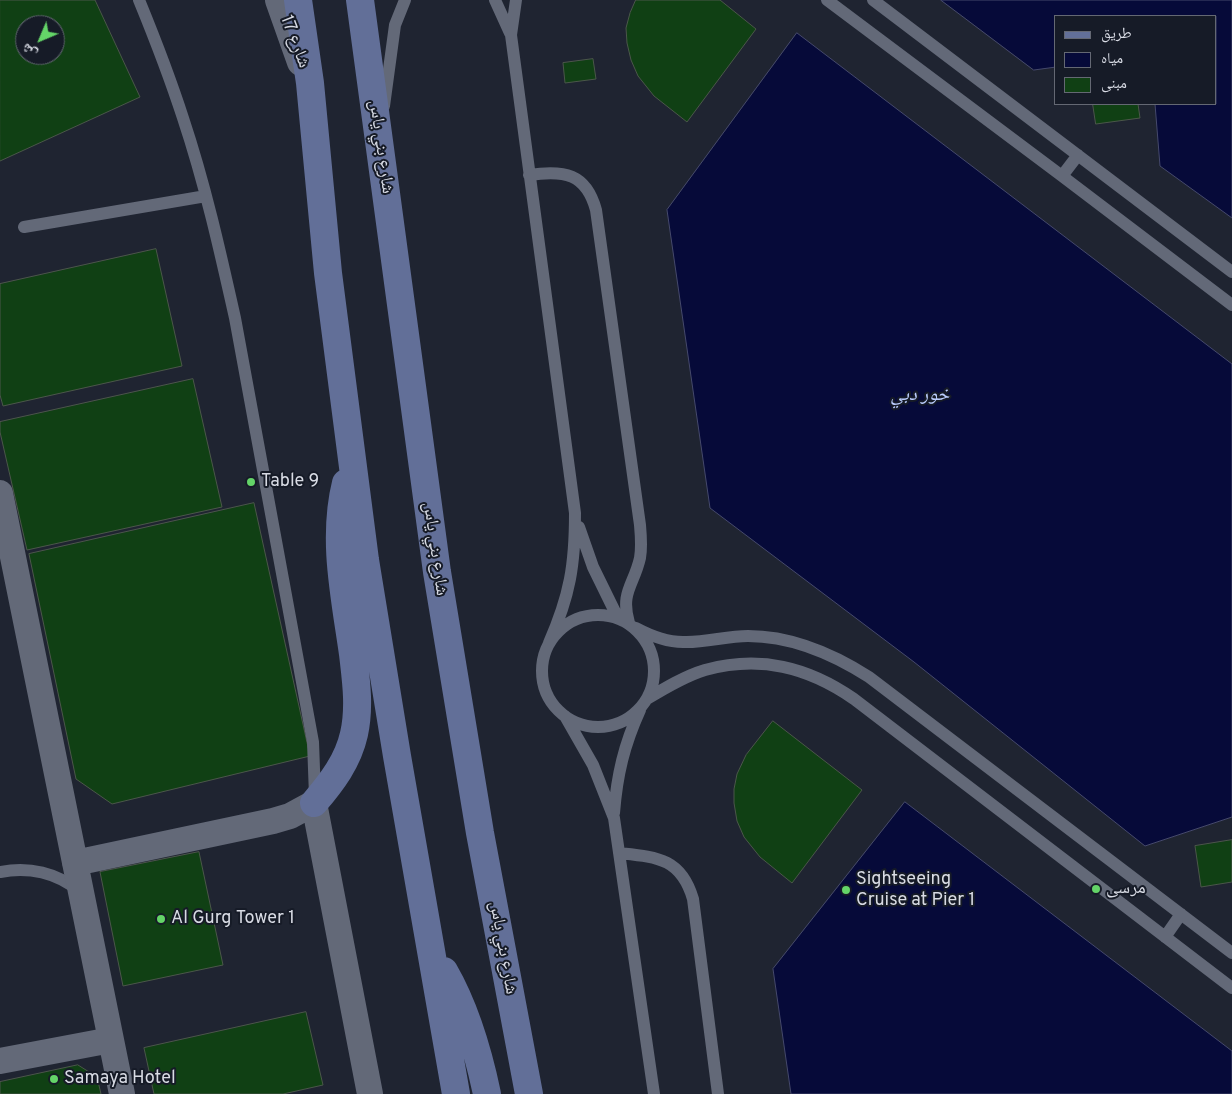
<!DOCTYPE html>
<html>
<head>
<meta charset="utf-8">
<style>
  body { margin:0 }
  #map { position:relative; width:1232px; height:1094px; overflow:hidden; background:#1f2431; font-family:Overpass,"Noto Naskh Arabic",sans-serif }
  canvas { display:block }
  .legend { position:absolute; left:1054px; top:15px; width:162px; height:90px; box-sizing:border-box; background:#161b27; border:1px solid #646873; margin:0; padding:6px 9px; list-style:none; font-size:15px; color:#d8dbe4 }
  .legend li { display:flex; align-items:center; gap:10px; height:25px }
  .legend b { width:25px; border:1px solid #646873 }
  .north { position:absolute; left:15px; top:15px; width:50px; height:50px; box-sizing:border-box; background:#161b27; border:1px solid #646873; border-radius:50%; rotate:225deg; font-size:14px; font-weight:700; line-height:20px; text-align:center; color:#d8dbe4 }
  .north::after { content:''; display:block; margin:auto; width:18px; height:22px; background:#64d468; clip-path:polygon(50% 0,100% 100%,50% 72%,0 100%) }
</style>
</head>
<body>
<div id="map">
<canvas width="1232" height="1094"></canvas>
<ul class="legend">
<li><b style="height:6px;background:#626f98"></b>طريق</li>
<li><b style="height:14px;background:#060a39"></b>مياه</li>
<li><b style="height:14px;background:#104014"></b>مبنى</li>
</ul>
<div class="north">ش</div>
</div>
<script>
const c = document.querySelector('canvas').getContext('2d');
c.lineJoin = 'round';
function fillPath(path, color) { c.fillStyle = color; c.fill(path, 'evenodd'); }
function strokePath(path, color, width, dash) { c.strokeStyle = color; c.lineWidth = width; c.lineCap = dash ? 'butt' : 'round'; c.setLineDash(dash || []); c.stroke(path); }
function write(font, color, halo, rows, align = 'center') {
  c.font = font + ' Overpass,"Noto Naskh Arabic",sans-serif'; c.lineWidth = 4; c.setLineDash([]); c.textBaseline = 'middle'; c.strokeStyle = halo; c.fillStyle = color; for (const [text, x, y, turn = 0] of rows) {
    c.save(); c.translate(x, y); c.rotate((+turn || 0) * Math.PI / 180); c.textAlign = isNaN(turn) ? turn : align; if (halo) c.strokeText(text, 0, 0); c.fillText(text, 0, 0); c.restore();
  }
}
const water = new Path2D(`
  M941 0H1232V218L1160 166 1155 104H1216V16H1056V67L1034 70Z
  M797 33 1232 364V817L1145 846 914 662 710 508 667 210Z
  M905 802 1232 1051V1094H791L773 969Z`);
fillPath(water, '#060a39');
strokePath(water, '#45496c', 1);
const building = new Path2D(`
  M0 0H95L140 97 0 161ZM25 25H55V55H25Z
  M636 0H720L756 29 687 122 654 96 638 76 631 60 627 43 626 28 630 13Z
  M593 59 596 79 565 83 563 63Z
  M1093 104H1138L1140 118 1096 124Z
  M156 249 182 366 3 406 0 395V284Z
  M193 379 222 507 27 550 0 432V422Z
  M254 503 310 756 112 804 76 779 29 554Z
  M773 721 862 790 792 883 760 857 744 837 737 821 734 803V789L737 774 746 755Z
  M1232 840V882L1201 887 1195 846Z
  M199 852 223 965 123 986 100 872Z
  M306 1012 323 1085 283 1094H154L144 1048Z
  M78 1065 97 1077 101 1094H0V1082Z`);
fillPath(building, '#104014');
strokePath(building, '#4b574a', 1);
strokePath(new Path2D(`
  M139 0C155 39 170 78 183 118 205 184 220 251 235 318L313 742 315 796
  M495 0 510 33
  M516 0 511 35 575 513C575 565 570 595 549 643
  M827 0 1062 176 1232 305
  M873 0 1232 272
  M384 106 395 25 405 0
  M529 175C564 170 586 173 596 210L640 525C641 536 642 547 640 558 634 585 620 592 629 623
  M1062 176 1078 155
  M24 227 206 196
  M579 527 593 567 618 618
  M542 671a56 56 0 1 1 112 0a56 56 0 1 1-112 0Z
  M636 628C651 636 666 642 683 642 705 643 726 636 748 636 792 636 833 654 869 677L1232 953
  M647 699C665 688 685 676 705 670 760 655 808 667 854 699L1232 988
  M565 716 593 765 614 818 654 1094
  M614 813C617 775 624 745 640 710
  M619 853C657 857 681 858 693 899L718 1094
  M0 872C29 866 57 873 79 891
  M1165 937 1181 914`), '#636978', 12);
strokePath(new Path2D(`
  M0 493 122 1094
  M75 863 273 821 290 816 314 803 370 1094
  M0 1061 111 1040`), '#636978', 26);
strokePath(new Path2D(`
  M279 0 301 62`), '#636978', 28);
strokePath(new Path2D(`
  M298 0 310 83 328 273 365 560 397 756 456 1094
  M360 0 437 572 480 833 529 1094
  M314 803C332 782 348 761 354 734 360 707 356 680 353 654 345 597 332 539 346 483
  M444 971C466 1009 478 1051 487 1094`), '#626f98', 28);
for (const [x, y, r, color] of [
  [251,482,5,"#64d468"],
  [1096,889,5,"#64d468"],
  [846,890,5,"#64d468"],
  [161,919,5,"#64d468"],
  [54,1079,5,"#64d468"]
]) { const dot = new Path2D(); dot.arc(x, y, r, 0, 2 * Math.PI); c.fillStyle = color; c.fill(dot); strokePath(dot, '#161b27', 2); }
write('18px', '#d8dbe4', '#161b27', [
  ["شارع 17",294,42,69],
  ["شارع بني ياس",380,147,82],
  ["شارع بني ياس",434,549,82],
  ["شارع بني ياس",502,948,80]
]);
write('18px', '#d8dbe4', '#161b27', [
  ["Table 9",261,482],
  ["Sightseeing",856,880],
  ["Cruise at Pier 1",856,901],
  ["مرسی",1106,889],
  ["Al Gurg Tower 1",171,919],
  ["Samaya Hotel",64,1079]
], 'left');
write('italic 19px', '#bcceff', '#161b27', [
  ["خور دبي",920,396]
]);
</script>
</body>
</html>
